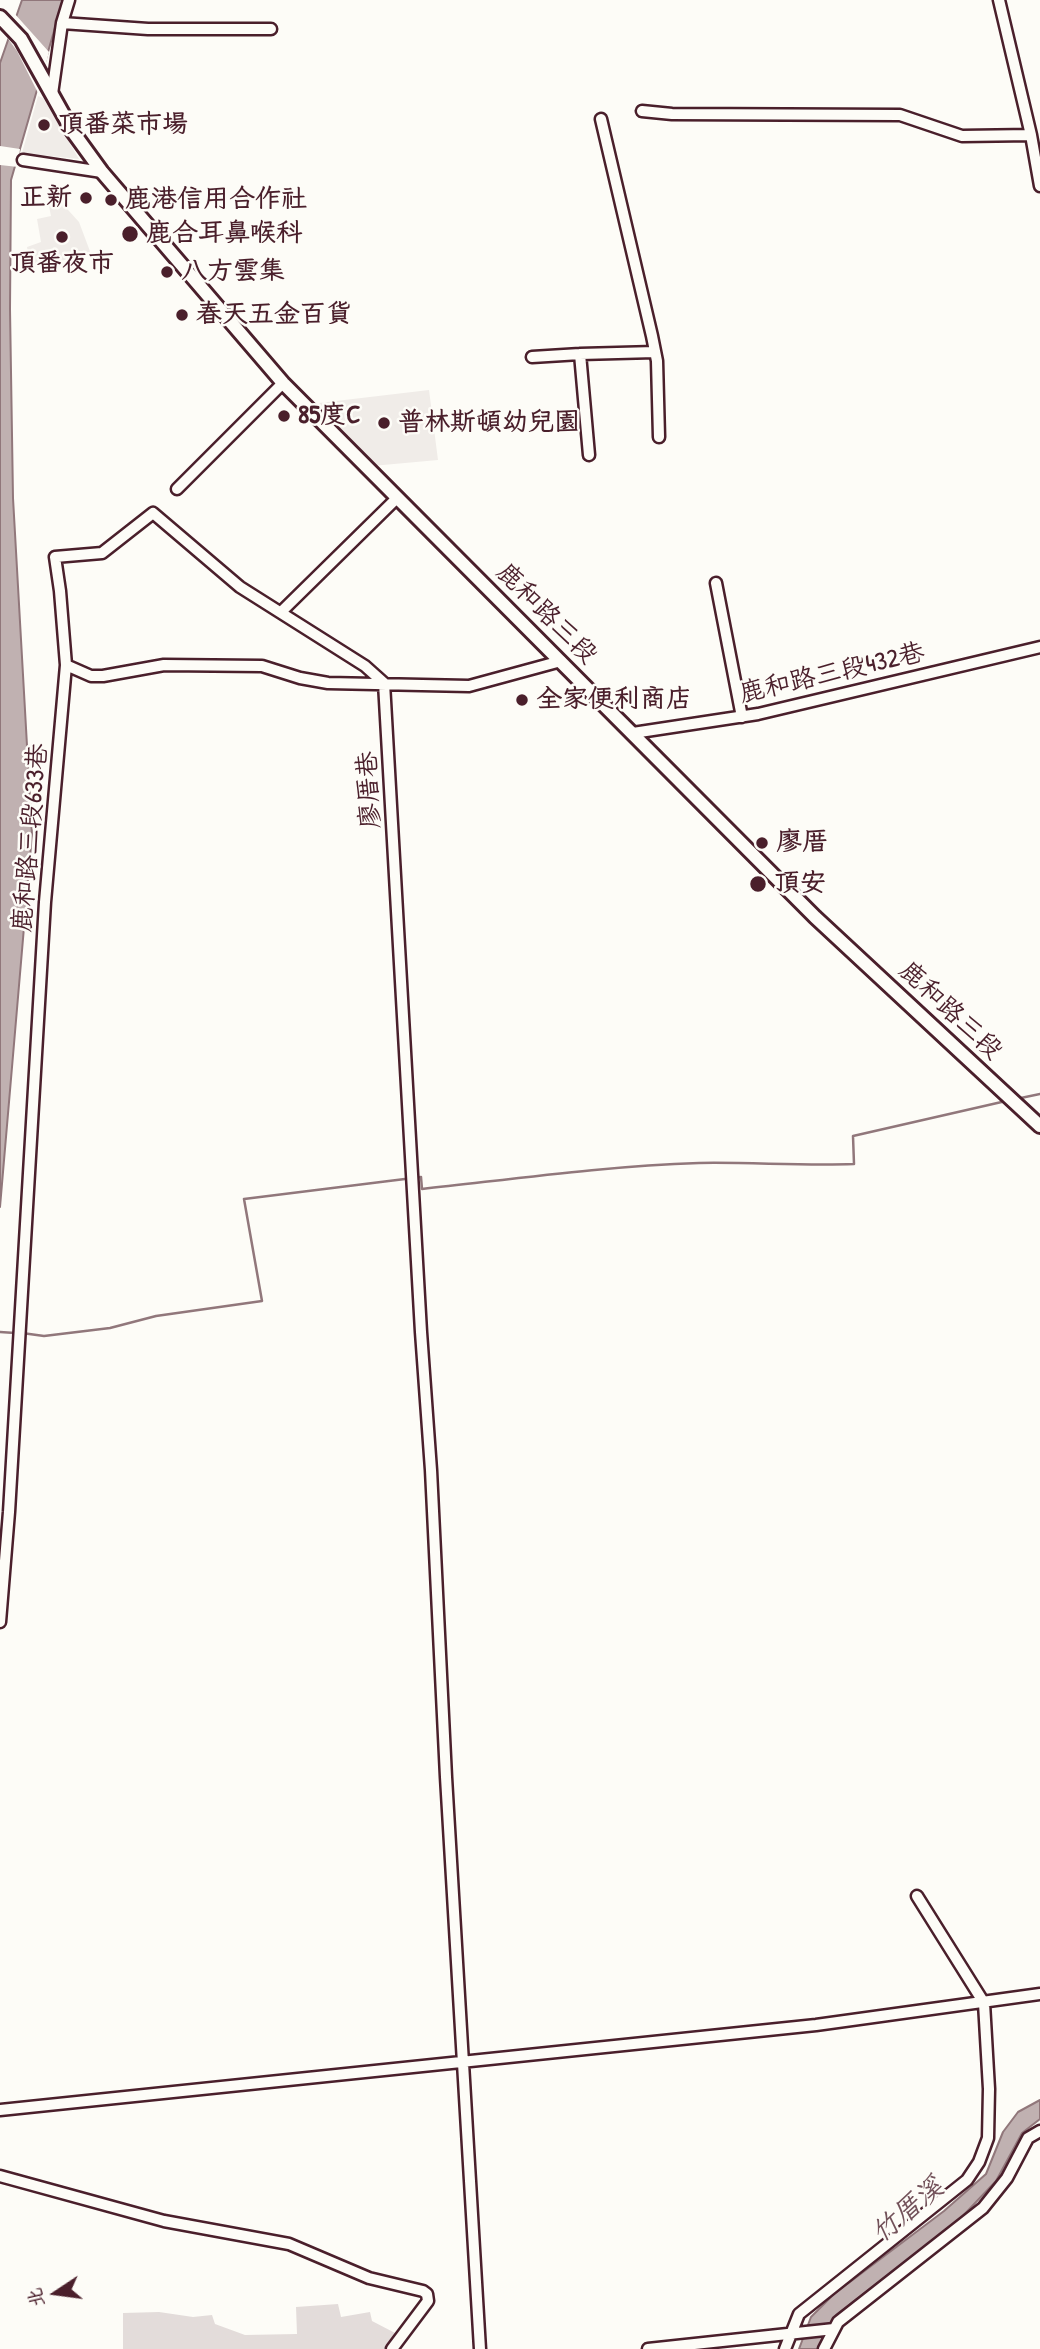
<!DOCTYPE html>
<html>
<head>
<meta charset="utf-8">
<style>
  body { margin:0 }
  #map { position:relative; width:1040px; height:2349px; overflow:hidden; background:#fdfcf7; font-family:"Patrick Hand","LXGW WenKai TC",sans-serif }
  canvas { display:block }
  .north { position:absolute; left:21px; top:2258px; width:70px; height:70px; -webkit-text-stroke:5px #fdfcf7; paint-order:stroke; rotate:257deg; font-size:19px; font-weight:700; line-height:28px; text-align:center; color:#4a1f2b }
  .north::after { content:''; display:block; margin:auto; width:24px; height:32px; background:#4a1f2b; clip-path:polygon(50% 0,100% 100%,50% 72%,0 100%) }
</style>
</head>
<body>
<div id="map">
<canvas width="1040" height="2349"></canvas>
<div class="north">北</div>
</div>
<script>
const c = document.querySelector('canvas').getContext('2d');
c.lineJoin = 'round';
function fillPath(path, color) { c.fillStyle = color; c.fill(path, 'evenodd'); }
function strokePath(path, color, width, dash) { c.strokeStyle = color; c.lineWidth = width; c.lineCap = dash ? 'butt' : 'round'; c.setLineDash(dash || []); c.stroke(path); }
function write(font, color, halo, rows, align = 'center') {
  c.font = font + ' "Patrick Hand","LXGW WenKai TC",sans-serif'; c.lineWidth = 5; c.setLineDash([]); c.textBaseline = 'middle'; c.strokeStyle = halo; c.fillStyle = color; for (const [text, x, y, turn = 0] of rows) {
    c.save(); c.translate(x, y); c.rotate((+turn || 0) * Math.PI / 180); c.textAlign = isNaN(turn) ? turn : align; if (halo) c.strokeText(text, 0, 0); c.fillText(text, 0, 0); c.restore();
  }
}
fillPath(new Path2D(`
  M38 96 43 98 79 159 22 153Z
  M59 200 79 222 91 254 30 268 27 247 41 242 37 219 51 216 49 206Z
  M429 390 438 460 372 466 319 403Z`), '#f0ece8');
fillPath(new Path2D(`
  M338 2304 341 2317 370 2312 372 2321 397 2334 384 2349H123V2313L159 2312 193 2317 212 2315 215 2324 245 2335 297 2334 296 2307Z`), '#e3dcda');
const water = new Path2D(`
  M22 0H63L11 180 10 309 13 498 32 834 0 1207V63Z
  M1040 2100V2119L1022 2133 996 2181 958 2221 836 2315 820 2349H799L811 2317 834 2294 944 2211 986 2174 1003 2132 1018 2112Z`);
fillPath(water, '#c0b1b1');
strokePath(water, '#91777b', 2);
fillPath(new Path2D(`
  M14 13 49 52 38 93 17 51 6 36Z
  M0 146 20 149 18 167 0 165Z`), '#fdfcf7');
strokePath(new Path2D(`
  M1016 1099 1040 1094
  M0 1332 15 1333
  M22 1333 44 1336 110 1328 156 1316 262 1301 244 1199 421 1177 422 1189C514 1179 606 1166 699 1163 750 1162 802 1166 854 1164L853 1136 1006 1101`), '#91777b', 2.5);
const minor = new Path2D(`
  M999 0 1031 135 1040 186
  M62 23 148 29H271
  M52 94 62 23 69 0
  M642 111 672 114 900 115 962 136 1031 135
  M601 119 652 336 657 361 659 437
  M23 160 102 172
  M532 357 580 354
  M589 455 580 354 655 352
  M177 489 283 383
  M716 583 742 717
  M281 612 397 498
  M66 665 91 676H103L164 665 262 666 300 678 328 683 469 686 561 661
  M633 733 758 714 1040 647
  M0 1622 9 1512 45 902 66 665 60 591 55 557 102 553 153 513 240 587 365 666 384 683 421 1332 431 1470 446 1777 480 2349
  M0 2110 816 2025 1040 1994
  M0 2176 164 2221 289 2244 369 2278 423 2291 427 2294 428 2301 392 2349
  M648 2349 834 2329
  M785 2349 799 2314 967 2180 979 2162 988 2138 989 2089 984 2003 917 1896
  M824 2349 838 2322 983 2208 1007 2178 1028 2138 1040 2131`);
const major = new Path2D(`
  M0 17 21 39 73 132 102 172 283 383 815 917 1040 1126`);
strokePath(minor, '#4a1f2b', 15);
strokePath(major, '#4a1f2b', 18);
strokePath(minor, '#fdfcf7', 10);
strokePath(major, '#fdfcf7', 12);
for (const [x, y, r, color] of [
  [44,125,7,"#4a1f2b"],
  [86,198,7,"#4a1f2b"],
  [111,200,7,"#4a1f2b"],
  [130,234,9,"#4a1f2b"],
  [62,237,7,"#4a1f2b"],
  [167,272,7,"#4a1f2b"],
  [182,315,7,"#4a1f2b"],
  [284,416,7,"#4a1f2b"],
  [384,423,7,"#4a1f2b"],
  [522,700,7,"#4a1f2b"],
  [762,843,7,"#4a1f2b"],
  [758,884,9,"#4a1f2b"]
]) { const dot = new Path2D(); dot.arc(x, y, r, 0, 2 * Math.PI); c.fillStyle = color; c.fill(dot); strokePath(dot, '#fdfcf7', 2.5); }
write('bold 26px', '#4a1f2b', '#fdfcf7', [
  ["頂番菜市場",58,125],
  ["正新",72,198,"right"],
  ["鹿港信用合作社",125,200],
  ["鹿合耳鼻喉科",146,234],
  ["頂番夜市",62,264,"center"],
  ["八方雲集",181,272],
  ["春天五金百貨",196,315],
  ["85度C",298,416],
  ["普林斯頓幼兒園",398,423],
  ["全家便利商店",536,700],
  ["廖厝",776,843],
  ["頂安",774,884]
], 'left');
write('26px', '#4a1f2b', '#fdfcf7', [
  ["鹿和路三段",546,614,45],
  ["鹿和路三段432巷",832,674,-13],
  ["廖厝巷",370,790,-93],
  ["鹿和路三段633巷",31,838,-85],
  ["鹿和路三段",950,1011,43]
]);
write('italic 28px', '#73525a', '#fdfcf7', [
  ["竹厝溪",908,2211,-40]
]);
</script>
</body>
</html>
